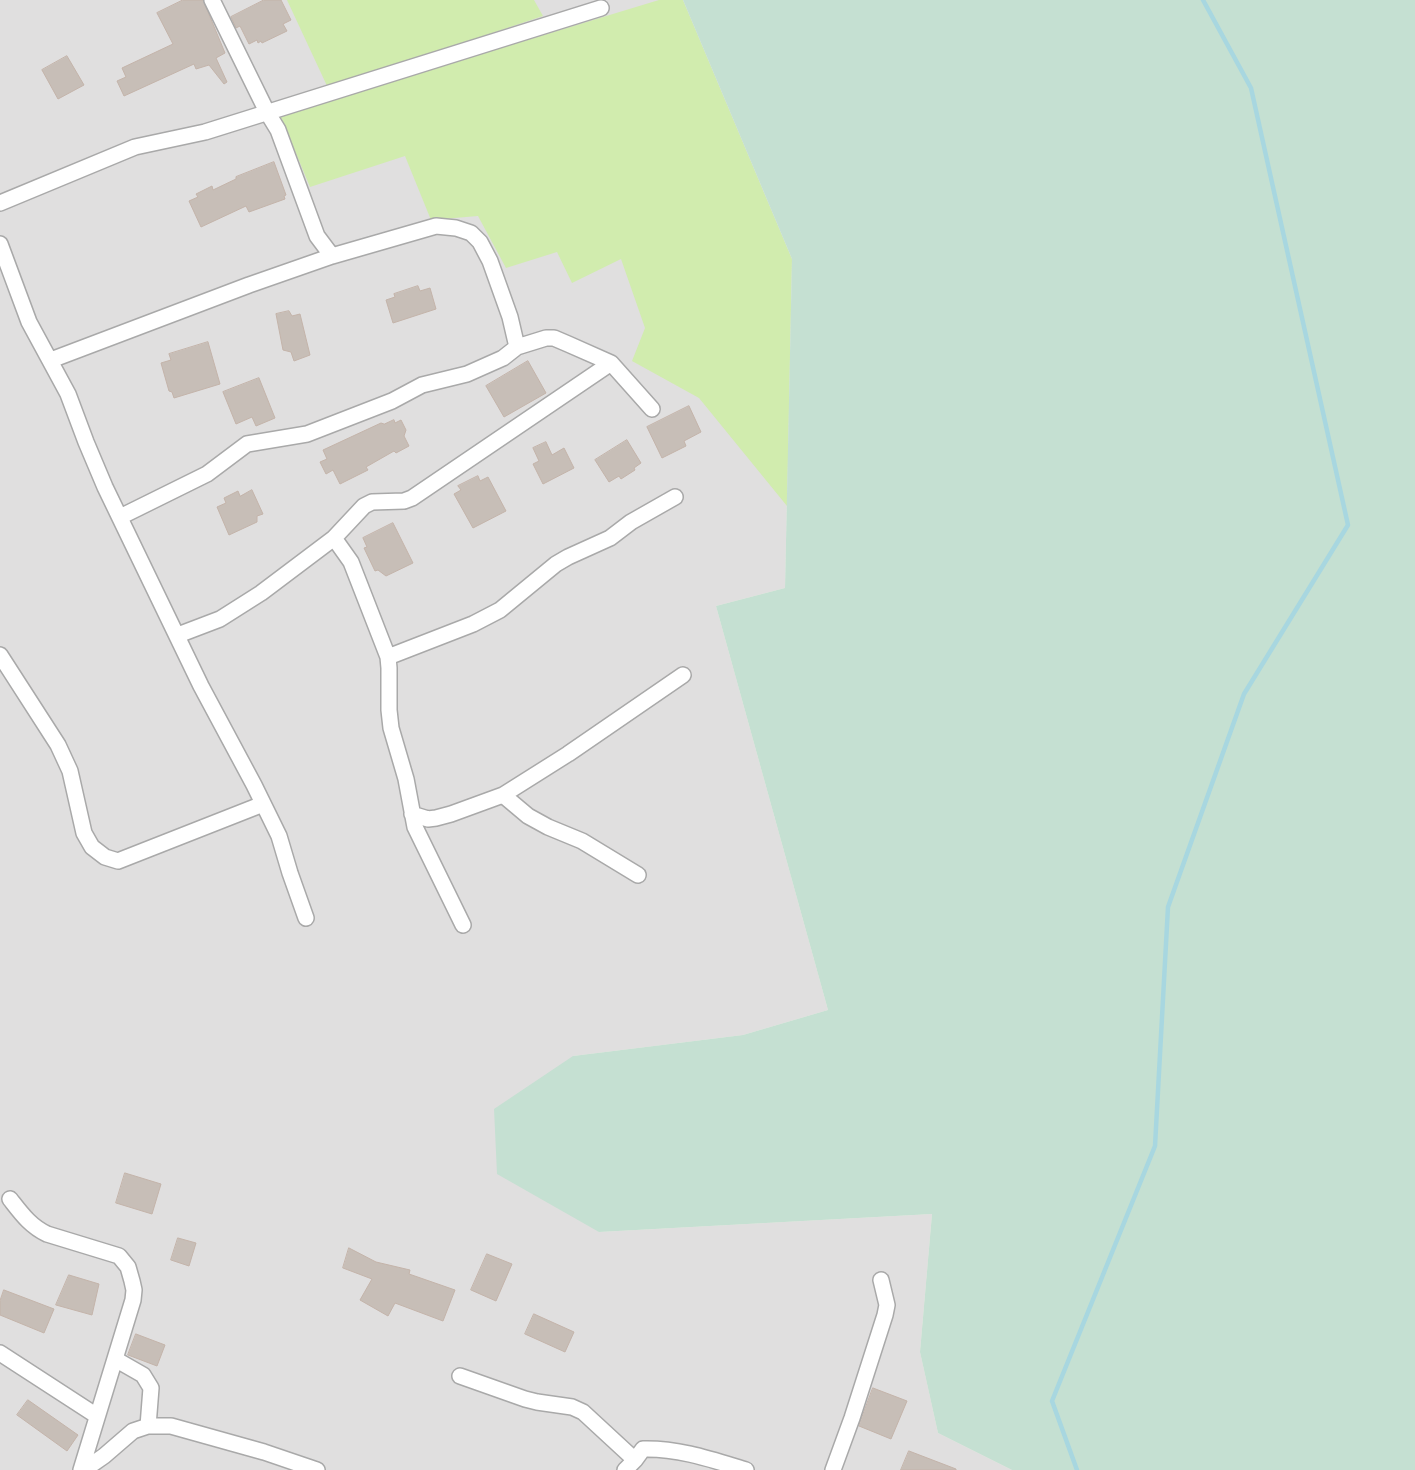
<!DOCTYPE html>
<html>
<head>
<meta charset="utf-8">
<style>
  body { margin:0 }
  canvas { display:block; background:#f2eee8 }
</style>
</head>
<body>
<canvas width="1415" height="1470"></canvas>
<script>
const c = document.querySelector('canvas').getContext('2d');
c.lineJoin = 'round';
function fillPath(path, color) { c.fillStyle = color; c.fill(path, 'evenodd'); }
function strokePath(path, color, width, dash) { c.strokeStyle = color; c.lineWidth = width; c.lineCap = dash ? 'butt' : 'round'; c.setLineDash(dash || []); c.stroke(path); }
fillPath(new Path2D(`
  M0 0H683L792 259 785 588 716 606 828 1010 743 1035 573 1056 599 1232 932 1214 920 1352 938 1433 1012 1470H0Z`), '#e0dfdf');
fillPath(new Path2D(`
  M287 0H534L543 16 328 88Z
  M659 0H683L792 259 787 506 699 398 632 361 645 328 621 259 572 283 557 252 506 268 478 216 431 220 405 156 310 187 280 115Z`), '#d1ecae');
fillPath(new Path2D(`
  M683 0H1415V1470H1012L938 1433 920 1352 932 1214 599 1232 497 1174 494 1109 573 1056 743 1035 828 1010 716 606 785 588 792 259Z`), '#c5e0d2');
strokePath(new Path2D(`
  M1077 1470 1052 1401 1155 1146 1168 907 1244 694 1348 525 1251 88 1203 0`), '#a8d7e0', 4.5);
const building = new Path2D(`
  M183 0H203L225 53 216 58 227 82 224 84 209 65 196 69 194 64 124 96 117 81 126 77 122 68 173 44 157 13Z
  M264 0H281L291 20 283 24 287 31 262 43 261 41 258 43 257 40 249 44 240 26 236 28 231 17Z
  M67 56 84 85 58 99 42 70Z
  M274 162 286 195 284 196 285 199 249 212 246 206 201 227 189 201 198 197 196 194 212 186 213 190 236 179V177Z
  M418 286 420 291 430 288 436 309 393 323 386 300 395 297 394 294Z
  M289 311 292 316 300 314 310 355 294 361 291 352 283 350 276 314Z
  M208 342 220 384 174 398 172 392 169 391 161 363 171 360 169 354Z
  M528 361 546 393 504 417 486 386Z
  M259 378 275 418 256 426 252 417 236 424 223 392Z
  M689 406 701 432 684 441 686 446 662 458 647 427Z
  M394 420 395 423 401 420 406 430 404 436 409 446 396 453 394 451 366 467 368 470 340 484 333 470 326 474 320 462 327 459 323 450 381 423 384 424Z
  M627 440 641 463 634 468 635 470 621 479 619 476 609 482 595 460Z
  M546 442 552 455 564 448 574 468 543 484 533 464 539 461 533 448Z
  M478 476 480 481 488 477 506 511 473 528 454 494 461 490 458 486Z
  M252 490 263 514 257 516V522L229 535 217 507 226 503 224 498 238 491 240 496Z
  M393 523 413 563 386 576 378 570 375 571 364 548 367 547 363 538Z
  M125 1173 161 1184 152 1214 116 1203Z
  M178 1238 196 1243 189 1266 171 1260Z
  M349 1248 376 1262 410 1270 409 1274 455 1290 443 1321 395 1303 388 1316 360 1300 372 1279 343 1268Z
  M487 1254 512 1264 496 1301 471 1290Z
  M69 1275 99 1284 92 1315 56 1305Z
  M4 1290 54 1309 44 1333 0 1315V1301Z
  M534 1314 574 1332 565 1352 525 1334Z
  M136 1334 165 1345 157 1366 128 1355Z
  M873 1388 907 1401 891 1439 859 1426Z
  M28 1400 78 1435 67 1451 17 1415Z
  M909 1451 956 1469V1470H901Z`);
fillPath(building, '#c7beb7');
strokePath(building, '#c4b4aa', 1);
const minor = new Path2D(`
  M212 0 267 112 278 130 317 236 332 256
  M0 203 135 147 205 132 601 8
  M0 244 29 322 68 394 86 442 105 487 201 686 254 785 279 836 290 873 306 918
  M51 360 249 285 332 256 436 226 456 228 471 233 480 242 490 261 510 317 517 347
  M120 517 207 474 247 444 307 434 392 401 422 385 467 374 503 358 517 347 546 338H554L568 344 611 363 652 409
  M334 538 351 562 388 657 389 668V710L391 728 406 779 415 827 463 925
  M178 635 220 619 261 593 334 538 364 506 372 502 404 501 412 498 611 363
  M0 655 58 745 70 771 84 833 92 847 105 857 118 861 263 804
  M388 657 473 624 500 610 556 564 568 557 610 538 631 522 675 497
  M503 795 528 816 548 827 582 841 638 875
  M412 814 428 819 436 818 451 814 503 795 568 754 683 675
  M10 1199C21 1213 30 1226 47 1234L119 1256 128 1267 132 1281 134 1290 133 1300 81 1470
  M0 1353 97 1416
  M115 1359 143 1375 151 1388 148 1426
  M460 1376 525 1399 537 1402 572 1407 583 1412 635 1460
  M84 1470 104 1456 133 1431 148 1426H171L264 1452 317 1470
  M625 1470 635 1460 643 1449C679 1448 713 1460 746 1470
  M833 1470 852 1418 885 1315 887 1305 881 1280`);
strokePath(minor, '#a9a9a9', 18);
strokePath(minor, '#fff', 15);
</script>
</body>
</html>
